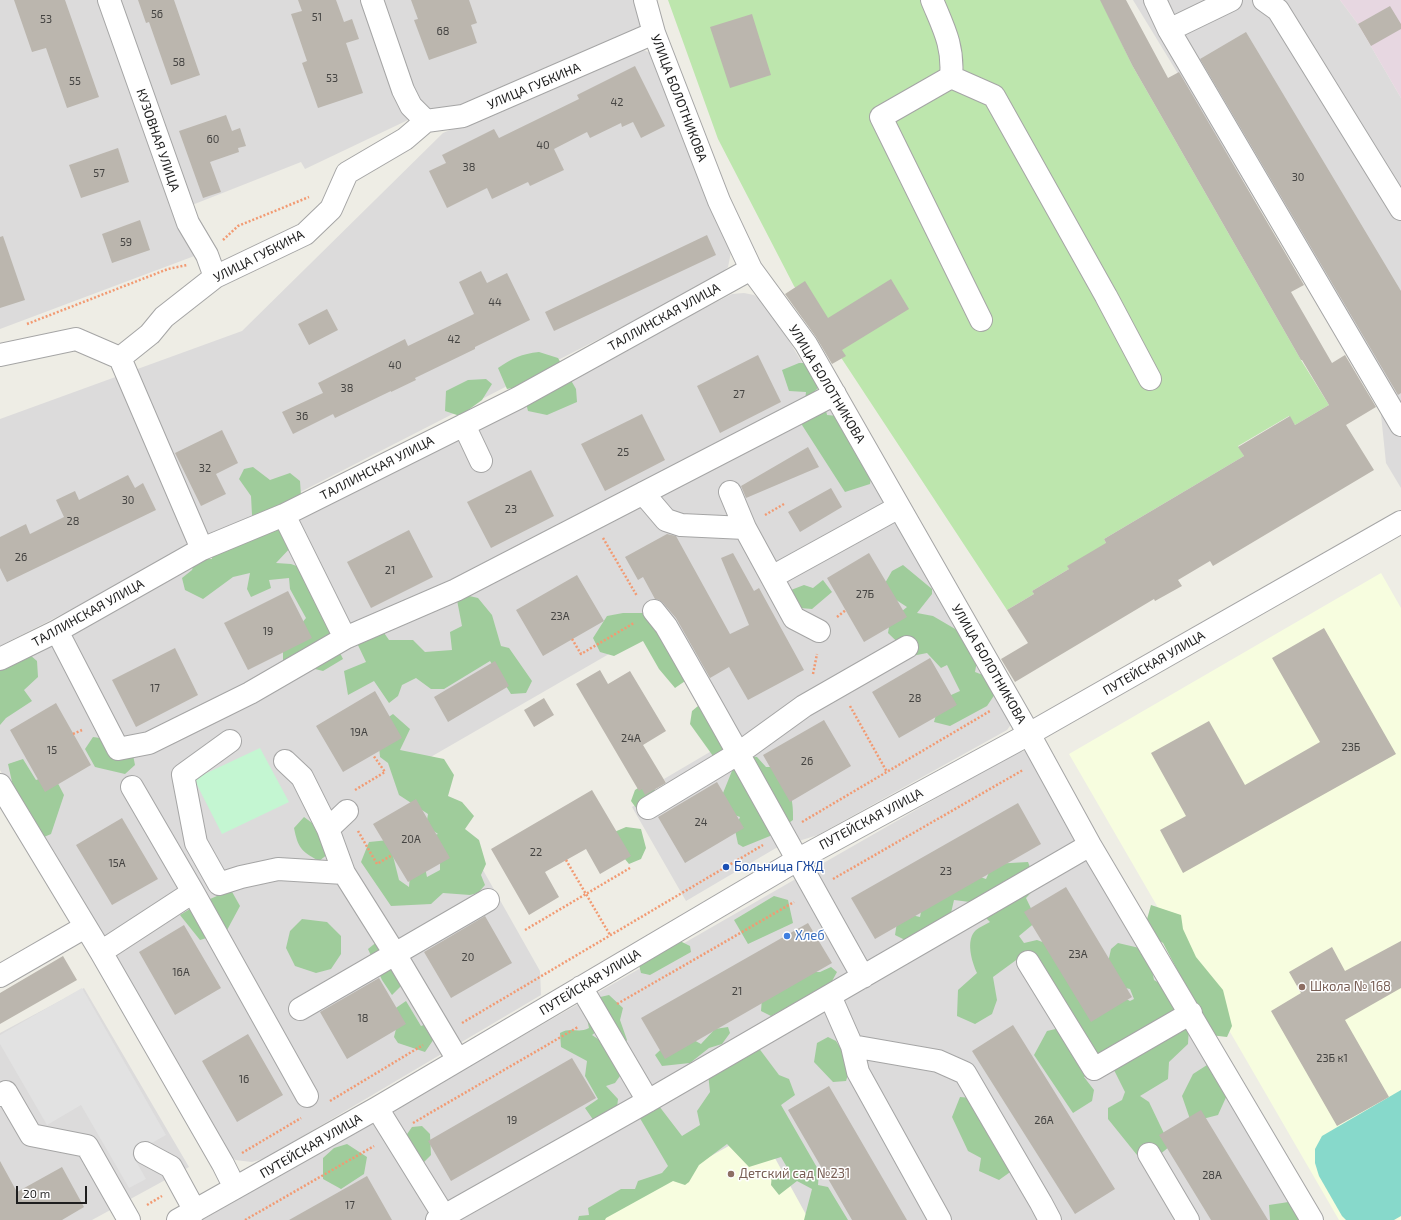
<!DOCTYPE html>
<html>
<head>
<meta charset="utf-8">
<style>
  body { margin:0 }
  #map { position:relative; width:1401px; height:1220px; overflow:hidden; background:#eeede5; font-family:"Exo 2",sans-serif }
  canvas { display:block }
  .scale { position:absolute; left:16px; top:1186px; width:71px; height:18px; box-sizing:border-box; border:2px solid #1e1e1e; border-top:0; padding-left:5px; font-size:12px; line-height:14px; white-space:nowrap; color:#1e1e1e; -webkit-text-stroke:3px #fff; paint-order:stroke }
</style>
</head>
<body>
<div id="map">
<canvas width="1401" height="1220"></canvas>
<div class="scale">20 m</div>
</div>
<script>
const c = document.querySelector('canvas').getContext('2d');
c.lineJoin = 'round';
function fillPath(path, color) { c.fillStyle = color; c.fill(path, 'evenodd'); }
function strokePath(path, color, width, dash) { c.strokeStyle = color; c.lineWidth = width; c.lineCap = dash ? 'butt' : 'round'; c.setLineDash(dash || []); c.stroke(path); }
function write(font, color, halo, rows, align = 'center') {
  c.font = font + ' "Exo 2",sans-serif'; c.lineWidth = 3; c.setLineDash([]); c.textBaseline = 'middle'; c.strokeStyle = halo; c.fillStyle = color; for (const [text, x, y, turn = 0] of rows) {
    c.save(); c.translate(x, y); c.rotate((+turn || 0) * Math.PI / 180); c.textAlign = isNaN(turn) ? turn : align; if (halo) c.strokeText(text, 0, 0); c.fillText(text, 0, 0); c.restore();
  }
}
fillPath(new Path2D(`
  M0 0H99L197 255 0 329Z
  M114 0H365L408 120 305 169 301 162 187 207Z
  M382 0H640L643 15 641 28 440 115 420 104Z
  M1133 0H1340L1358 24 1401 98V488L1386 463 1380 405Z
  M644 50 652 54 727 239 731 252 728 267 718 278 0 646V419L242 331 443 133 634 51Z
  M744 293 754 295 762 301 776 319 1010 712 1012 723 1007 730 818 835 776 848 686 901 632 807 668 786 664 779 720 746 654 628 422 762 540 971 541 995 266 1158 252 1162 235 1160 225 1149 0 770V666L732 294Z
  M1025 751 1031 753 1037 758 1298 1220H202L1015 753Z
  M84 988 189 1167 92 1220H0V1033Z`), '#dcdbdb');
fillPath(new Path2D(`
  M1340 0H1401V98L1358 24Z`), '#e7d7e1');
fillPath(new Path2D(`
  M1381 573 1401 608V1220H1339L1069 754Z
  M759 1129 809 1220H597Z`), '#f7fddf');
fillPath(new Path2D(`
  M668 0H1101L1132 65 1301 360 1329 405 1295 425 1289 416 1238 446 1244 456 1104 539 1107 545 1068 566 1069 569 1032 591 1034 594 1007 610 794 286 718 139Z`), '#bde6ad');
fillPath(new Path2D(`
  M539 352 558 358 576 389 577 402 547 415 528 411 526 403 542 398 534 384 507 389 498 368C513 358 521 354 539 352Z
  M799 363H812L819 387 813 393 823 397 827 415 838 416 872 471 870 484 845 492 802 425 806 392 789 391 782 370Z
  M486 379 492 384 482 400 460 416 445 411 446 391 468 380Z
  M253 467 270 480 290 473 300 481 301 496 292 546 276 563 291 564 308 570 333 639 343 659 323 671 311 668 283 666V646L306 618 290 589 289 578 269 580 271 588 251 597 247 589 250 573 233 577 203 599 185 590 182 578 192 570 196 557 212 559 213 539 269 517 252 515 251 496 239 479 244 469Z
  M903 565 932 589V594L917 613 933 616 962 633 977 661 975 672 991 678 997 691 987 706 950 726 934 722 940 700 960 691 947 665 941 668 927 653 912 656 888 633 890 621 907 607 881 590 892 571Z
  M823 580 832 592 812 609 800 608 791 590 804 585 813 588Z
  M465 595 478 598 492 615 501 646 509 648 532 681 526 693 511 694 490 661 444 689H431L416 678 402 685 398 696 389 703 374 681 348 695 344 671 366 662 357 643 382 630 389 640H413L425 652 452 650 450 632 462 626 457 600Z
  M623 613H644L661 626 688 679 675 688 659 669 643 641 614 656 600 652 593 638 607 616Z
  M30 655 37 661 38 677 24 690 32 701 6 718 0 725V664Z
  M704 701 730 753 713 756 690 724 692 711Z
  M393 714 410 729 400 750 444 759 454 775 448 796 462 802 474 816 465 829 479 840 486 864 481 875 485 885 478 893 470 895 443 893 431 904 391 906 361 862 369 842 389 840 399 880 409 887 411 862 424 863 427 877 440 870V859L426 837 438 834 426 826 428 814 399 795 388 763 380 757 379 747 383 721Z
  M93 737 107 739 130 740 135 765 125 774 95 767 85 749Z
  M749 756 757 757 766 767H777C788 787 794 796 793 820L770 836 743 847 738 844 735 830 740 817 726 812 721 798 736 761Z
  M23 759 36 780 53 774 64 795 51 834 30 843 23 831 8 764Z
  M648 782 666 802 639 812 631 801 635 790Z
  M304 817 323 831 328 854 319 861C301 851 298 848 294 828Z
  M626 827 641 829 646 848 641 859 629 864 615 847 612 833Z
  M1028 862 1037 886 1026 898 1037 921 1019 936 1024 943 1037 940 1048 944 1090 980 1130 1001 1134 999 1130 989 1121 987 1107 967 1111 949 1118 943 1148 950 1154 980 1176 993 1182 979 1163 943 1144 930 1151 905 1181 915 1183 929 1196 957 1223 990 1232 1026 1227 1037 1210 1035 1190 1010 1188 1044 1169 1062 1168 1079 1140 1096 1149 1102 1170 1146 1158 1156 1137 1155 1108 1119V1108L1122 1100 1125 1092 1111 1064 1084 1077 1094 1090 1092 1101 1073 1113 1034 1055 1047 1031 1060 1028 1023 955 993 977 997 1000 992 1014 975 1024 957 1016 958 990 977 973C972 962 965 940 976 930 980 927 986 924 990 922L970 902 954 900 951 913 905 940 895 935 898 916 903 913 920 917 925 892 962 871 986 879 993 864Z
  M231 890 240 906 226 932 200 940 180 915 190 909 198 894 210 899Z
  M774 896 788 900 793 923 748 944 734 920Z
  M302 919 327 922 341 936V954L331 969 316 973 295 966 286 948 290 931Z
  M388 933 402 985 392 995 382 980 368 949Z
  M676 939 690 946 691 952 650 975 641 973 638 961Z
  M831 967 837 972 831 983 771 1016 761 1011 762 998 805 972H820Z
  M609 995 623 1008 620 1020 627 1040 622 1047 600 1029 592 1035 607 1045 620 1076 615 1083 606 1086 618 1099 617 1108 594 1121 585 1108 598 1099 585 1076 587 1061 561 1047 560 1033C572 1026 577 1034 589 1028L585 1009 596 998Z
  M406 1001 421 1026 432 1022 438 1033 425 1052 398 1043 394 1037 397 1025 390 1012Z
  M728 1027 730 1033 722 1044 709 1048 690 1063 662 1066 655 1055 679 1032 701 1044 715 1029Z
  M749 1035 779 1075 789 1079 795 1095 781 1105 819 1171 818 1185 828 1187 848 1220H804L812 1189 797 1181 779 1195 771 1185 772 1173 788 1169 781 1157 749 1167 727 1144 699 1165 689 1182 685 1185 673 1181 606 1218 605 1220H578L579 1216 589 1215 588 1208 621 1189H635L638 1181 662 1173 668 1166 631 1103 659 1106 682 1136 700 1125 697 1111 710 1092 708 1073Z
  M828 1037 836 1041 851 1065 846 1081 833 1082 814 1062 817 1043Z
  M1207 1065 1225 1081 1228 1093 1218 1115 1191 1122 1182 1096 1193 1074Z
  M960 1097 972 1098 1013 1170 999 1180 979 1171 981 1158 968 1151 952 1117Z
  M422 1126 430 1134 431 1155 422 1164 405 1137 412 1127Z
  M347 1144 367 1157 364 1174 341 1189 323 1179V1158L334 1148Z
  M1295 1201 1304 1220H1270L1269 1205Z`), '#9fcc9b');
fillPath(new Path2D(`
  M260 748 289 802 222 834 194 779Z`), '#c4f6d2');
fillPath(new Path2D(`
  M1401 1090V1216L1394 1220H1346L1342 1216 1319 1176 1315 1163V1149L1322 1136Z`), '#87d9cb');
fillPath(new Path2D(`
  M82 988 166 1135 132 1154 146 1179 129 1188 81 1105 47 1125 0 1044V1035Z`), '#e2e2e2');
fillPath(new Path2D(`
  M14 0H65L99 97 67 108 46 48 32 52Z
  M138 0H174L200 75 171 85 149 22 146 23Z
  M298 0H336L344 22 352 19 359 39 346 43 363 93 318 108 302 63 307 61 291 14 302 11Z
  M411 0H469L477 23 471 25 477 43 429 60 414 20 418 19Z
  M1100 0H1126L1168 78 1179 72 1304 285 1291 292 1332 363 1345 355 1376 407 1346 425 1374 470 1213 566 1210 561 1178 580 1182 586 1155 601 1154 599 1015 682 1001 659 1028 643 1007 610 1034 594 1032 591 1069 569 1067 566 1106 543 1104 539 1244 456 1238 447 1290 416 1295 425 1329 405 1302 360H1301L1132 65Z
  M1390 6 1401 24V29L1371 46 1358 24Z
  M752 14 771 75 730 88 710 27Z
  M1246 32 1401 291V393L1398 395 1200 59Z
  M635 66 665 126 641 138 633 122 622 127 621 123 590 138 587 132 554 149 564 170 530 186 528 182 492 199 487 188 447 208 429 171 446 163 442 155 494 129 499 138 579 99 577 95Z
  M226 115 232 131 240 128 246 146 238 148 239 152 210 162 221 192 203 198 179 131Z
  M118 148 129 182 81 198 69 165Z
  M140 220 150 250 112 263 102 234Z
  M707 235 716 255 554 331 545 312Z
  M3 236 25 300 0 308V237Z
  M481 271 487 283 507 273 530 320 475 347V349L415 378 416 380 391 392V391L335 418 333 414 293 434 282 412 323 393 318 383 405 339 408 346 474 314 459 282Z
  M891 279 909 309 842 350 846 356 832 364 816 337 785 294 805 281 828 318Z
  M327 309 338 330 309 345 298 324Z
  M758 355 781 402 720 433 697 386Z
  M642 414 665 460 605 491 581 444Z
  M222 430 238 463 216 474 226 494 201 506 175 453Z
  M808 447 819 467 746 498 741 486Z
  M531 470 554 516 491 548 467 502Z
  M128 475 135 488 143 483 156 510 7 582 0 568V537L26 524 30 534 64 517 56 500 75 491 79 500Z
  M831 488 842 507 800 532 788 512Z
  M409 530 433 577 371 608 347 562Z
  M667 534 676 536 730 634 749 625 721 558 733 553 754 591 759 588 804 670 748 700 729 667 710 678 676 618 663 603 659 600 655 599 643 577 638 580 625 557Z
  M869 553 907 617 864 642 827 578Z
  M577 575 604 621 543 656 516 610Z
  M288 591 312 638 248 670 224 623Z
  M1324 628 1396 754 1183 873 1160 830 1186 816 1151 753 1209 721 1245 785 1320 742 1272 658Z
  M175 648 198 695 136 727 112 680Z
  M930 658 957 705 899 738 872 692Z
  M495 661 509 686 448 722 434 697Z
  M600 670 608 684 630 671 666 731 643 745 666 783 645 795 642 789 639 791 576 684Z
  M375 691 402 738 343 772 316 726Z
  M544 698 554 715 534 727 524 710Z
  M56 703 91 765 45 792 10 730Z
  M824 720 851 766 790 802 763 755Z
  M717 782 744 828 685 863 658 817Z
  M592 790 631 856 600 874 586 849 545 872 559 897 529 915 491 849Z
  M416 799 450 858 408 882 373 824Z
  M1018 803 1041 844 875 939 851 898Z
  M122 818 158 879 112 905 76 845Z
  M1066 887 1132 997 1091 1022 1024 912Z
  M485 916 512 963 451 998 424 952Z
  M808 923 832 963 665 1059 641 1018Z
  M184 925 221 988 175 1015 139 952Z
  M1401 941V988L1345 1020 1389 1097 1337 1126 1271 1011 1301 993 1289 972 1332 947 1345 971Z
  M63 956 77 980 0 1024V993Z
  M379 978 406 1024 347 1059 320 1012Z
  M1013 1025 1115 1189 1075 1214 972 1051Z
  M248 1034 283 1095 237 1122 202 1061Z
  M572 1058 596 1098 451 1181 428 1141Z
  M829 1086 907 1220H852L788 1110Z
  M1201 1110 1268 1220H1211L1159 1135Z
  M0 1161 17 1192 62 1167 84 1207 62 1220H0Z
  M367 1176 392 1220H289L337 1193Z`), '#bbb6ae');
const minor = new Path2D(`
  M109 0 188 223 207 255 215 277
  M372 0 403 90 411 106 426 121
  M645 0 654 33 719 201 751 269 806 344 1029 734 1090 845 1312 1220
  M932 0C943 27 954 46 951 77L994 96 1106 296 1150 379
  M1155 0 1169 30 1401 425
  M1264 0 1278 10 1401 209
  M1169 30 1231 0
  M951 77 881 117 981 320
  M0 355 76 339 120 358 150 334 164 317 215 277 305 234 331 209 347 173 405 139 426 121 463 116 654 33
  M120 358 202 549
  M464 425 481 461
  M730 492 745 528 794 618 819 631
  M643 493 666 520 681 525 745 528
  M284 515 345 638
  M772 577 899 507
  M654 611 666 626C733 742 797 860 863 977
  M57 631 118 749 149 743 250 693 345 638 456 590 835 394
  M0 659 57 631 202 549 284 515 518 398 751 269
  M230 741 183 775 196 843 219 884 241 877 278 869 344 873
  M285 761 302 777 328 829
  M0 785 101 952 223 1164 235 1188
  M132 787 193 892 307 1096
  M648 808 739 753 804 706 907 647
  M347 811 328 829 344 873 395 954 458 1060
  M101 952 193 892
  M1028 962 1094 1069 1191 1013
  M0 976 85 927
  M581 987 648 1101
  M830 996 852 1046 858 1072 940 1220
  M300 1009 488 900
  M852 1046 938 1061 965 1073 1041 1203 1050 1220
  M0 1095 6 1092 31 1135 87 1146 129 1220
  M377 1108 444 1216
  M145 1153 171 1167 195 1211
  M1149 1154 1188 1220
  M178 1220 377 1108 797 860 1029 734 1401 522
  M437 1220 648 1101 1090 845`);
strokePath(minor, '#a5a5a5', 24);
strokePath(new Path2D(`
  M223 240 238 226 309 197
  M27 324 168 269 187 265
  M765 515 784 504
  M603 538 637 596
  M837 617 846 610
  M572 639 581 654 634 623
  M813 674 817 654
  M850 706 887 772
  M73 734 82 730
  M355 790 385 772 373 755
  M802 822 990 711
  M358 831 377 864 392 855
  M566 860 610 935
  M833 879 1023 770
  M525 930 630 868
  M617 1004 794 902
  M462 1023 763 845
  M330 1101 423 1045
  M413 1123 578 1027
  M242 1153 301 1118
  M147 1205 162 1196
  M245 1220 374 1146`), '#f29a72', 2.5, [2, 2]);
strokePath(minor, '#fff', 22);
for (const [x, y, r, color] of [
  [726,867,4,"#1a4fb4"],
  [787,936,4,"#3f7fe0"],
  [1302,987,4,"#8d6e63"],
  [731,1174,4,"#8d6e63"]
]) { const dot = new Path2D(); dot.arc(x, y, r, 0, 2 * Math.PI); c.fillStyle = color; c.fill(dot); strokePath(dot, '#fff', 1.5); }
write('11px', '#454442', null, [
  ["56",157,14],
  ["51",317,17],
  ["53",46,19],
  ["68",443,31],
  ["58",179,62],
  ["53",332,78],
  ["55",75,81],
  ["42",617,102],
  ["60",213,139],
  ["40",543,145],
  ["38",469,167],
  ["57",99,173],
  ["30",1298,177],
  ["59",126,242],
  ["44",495,302],
  ["42",454,339],
  ["40",395,365],
  ["38",347,388],
  ["27",739,394],
  ["36",302,416],
  ["25",623,452],
  ["32",205,468],
  ["30",128,500],
  ["23",511,509],
  ["28",73,521],
  ["26",21,557],
  ["21",390,570],
  ["27Б",865,594],
  ["23А",560,616],
  ["19",268,631],
  ["17",155,688],
  ["28",915,698],
  ["19А",359,732],
  ["24А",631,738],
  ["23Б",1351,747],
  ["15",52,750],
  ["26",807,761],
  ["24",701,822],
  ["20А",411,839],
  ["22",536,852],
  ["15А",117,863],
  ["23",946,871],
  ["23А",1078,954],
  ["20",468,957],
  ["16А",181,972],
  ["21",737,991],
  ["18",363,1018],
  ["23Б к1",1332,1058],
  ["16",244,1079],
  ["19",512,1120],
  ["26А",1044,1120],
  ["28А",1212,1175],
  ["17",350,1205]
]);
write('13px', '#1e1e1e', '#fff', [
  ["УЛИЦА ГУБКИНА",534,86,-23],
  ["УЛИЦА БОЛОТНИКОВА",679,98,69],
  ["КУЗОВНАЯ УЛИЦА",158,140,71],
  ["УЛИЦА ГУБКИНА",259,256,-27],
  ["ТАЛЛИНСКАЯ УЛИЦА",664,317,-29],
  ["УЛИЦА БОЛОТНИКОВА",827,384,59],
  ["ТАЛЛИНСКАЯ УЛИЦА",377,468,-27],
  ["ТАЛЛИНСКАЯ УЛИЦА",88,613,-29],
  ["ПУТЕЙСКАЯ УЛИЦА",1154,663,-30],
  ["УЛИЦА БОЛОТНИКОВА",989,664,60],
  ["ПУТЕЙСКАЯ УЛИЦА",871,819,-28],
  ["ПУТЕЙСКАЯ УЛИЦА",590,982,-31],
  ["ПУТЕЙСКАЯ УЛИЦА",311,1146,-30]
]);
write('13px', '#164399', '#fff', [
  ["Больница ГЖД",734,867]
], 'left');
write('13px', '#366cbe', '#fff', [
  ["Хлеб",795,936]
], 'left');
write('13px', '#785e54', '#fff', [
  ["Школа № 168",1310,987],
  ["Детский сад №231",739,1174]
], 'left');
</script>
</body>
</html>
